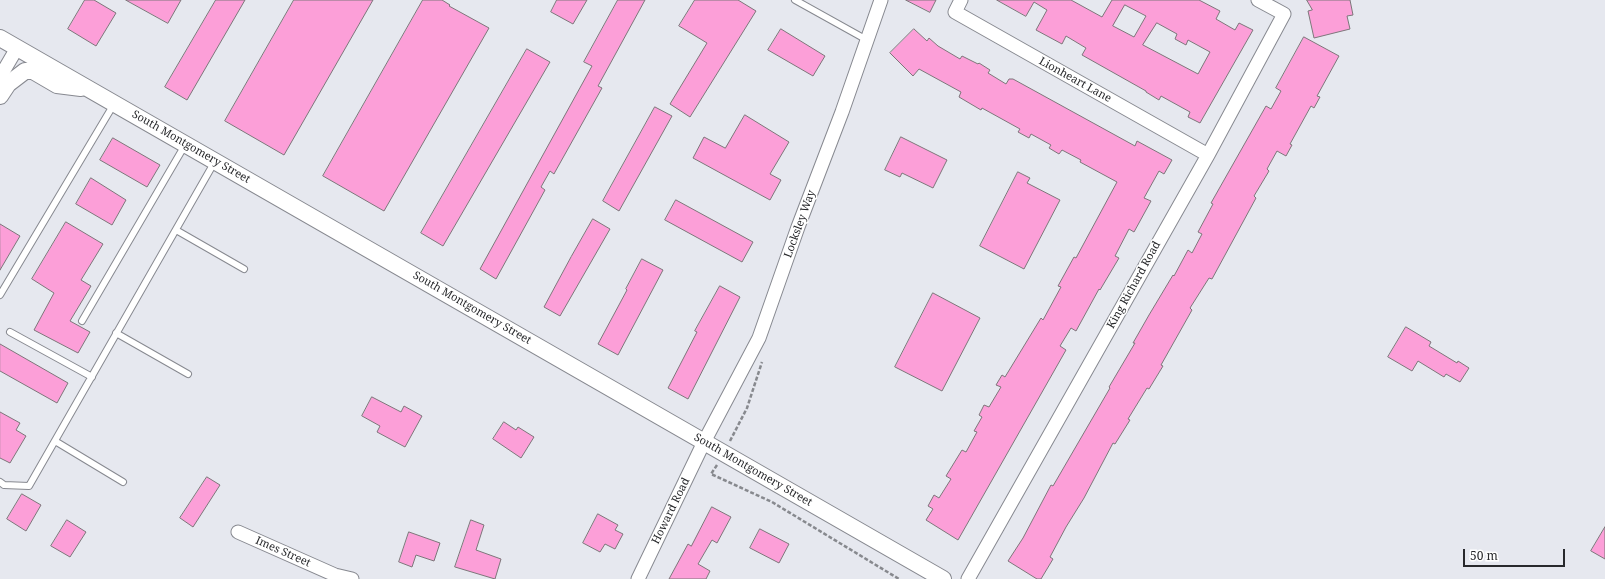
<!DOCTYPE html>
<html>
<head>
<meta charset="utf-8">
<style>
  body { margin:0 }
  #map { position:relative; width:1605px; height:579px; overflow:hidden; background:#e6e8ef; font-family:"Noto Serif",serif }
  canvas { display:block }
  .scale { position:absolute; left:1463px; top:549px; width:102px; height:18px; box-sizing:border-box; border:2px solid #28292c; border-top:0; padding-left:5px; font-size:12px; line-height:14px; white-space:nowrap; color:#28292c; -webkit-text-stroke:3px #fff; paint-order:stroke }
</style>
</head>
<body>
<div id="map">
<canvas width="1605" height="579"></canvas>
<div class="scale">50 m</div>
</div>
<script>
const c = document.querySelector('canvas').getContext('2d');
c.lineJoin = 'round';
function fillPath(path, color) { c.fillStyle = color; c.fill(path, 'evenodd'); }
function strokePath(path, color, width, dash) { c.strokeStyle = color; c.lineWidth = width; c.lineCap = dash ? 'butt' : 'round'; c.setLineDash(dash || []); c.stroke(path); }
function write(font, color, halo, rows, align = 'center') {
  c.font = font + ' "Noto Serif",serif'; c.lineWidth = 3; c.setLineDash([]); c.textBaseline = 'middle'; c.strokeStyle = halo; c.fillStyle = color; for (const [text, x, y, turn = 0] of rows) {
    c.save(); c.translate(x, y); c.rotate((+turn || 0) * Math.PI / 180); c.textAlign = isNaN(turn) ? turn : align; if (halo) c.strokeText(text, 0, 0); c.fillText(text, 0, 0); c.restore();
  }
}
const building = new Path2D(`
  M85 0H94L116 13 96 46 68 29Z
  M126 0H181L168 23Z
  M216 0H245L187 100 165 87Z
  M294 0H373L284 155 225 121Z
  M423 0H442L450 5 449 6 489 28 384 211 323 176Z
  M557 0H587L573 24 551 12Z
  M618 0H645L598 86 602 88 555 172 554 174 550 171 541 187 545 190 496 279 480 269 592 66 584 62Z
  M695 0H738L756 11 690 117 670 104 707 43 679 26Z
  M906 0H936L930 12Z
  M997 0H1071L1102 17 1112 0H1199L1220 11 1216 19 1235 30 1239 23 1253 30 1200 123 1188 117 1190 112 1161 96 1159 100 1146 92V91L1082 55 1086 48 1066 36 1062 44 1036 30 1047 10 1034 2 1026 16ZM1125 5 1146 16 1134 37 1113 26ZM1157 23 1177 34 1175 39 1186 45 1188 40 1210 52 1198 74 1143 45Z
  M1307 0H1350L1353 15 1347 16 1350 29 1314 38 1308 11 1312 10Z
  M781 29 825 56 813 76 768 50Z
  M914 29 927 41 929 38 938 46 960 59 962 56 978 64 979 63 990 70 988 73 1006 84 1009 79H1013L1135 146 1137 141 1172 160 1164 174 1159 171 1144 198 1151 201 1134 232 1129 229 1115 256 1119 258 1100 290 1099 289 1076 331 1071 328 1060 346 1066 350 958 540 926 520 933 509 928 506 934 495 939 498 951 479 946 476 962 450 966 452 977 432 974 431 982 417 979 415 984 405 989 407 1001 387 996 385 1002 375 1005 377 1041 318 1043 320 1061 287 1058 286 1074 257 1076 258 1117 182 1080 162 1081 160 1062 150 1059 154 1049 148 1051 145 1031 134 1029 138 1018 132 1020 129 982 108 981 110 959 97 961 92 919 69 913 76 890 53Z
  M1304 37 1339 56 1317 96 1320 97 1314 108 1311 106 1290 144 1292 145 1286 156 1277 151 1267 169 1269 171 1254 196 1256 198 1212 279 1209 278 1190 308 1192 310 1161 365 1163 366 1149 389 1147 388 1128 419 1130 420 1115 444 1113 443 1084 498 1066 527 1050 557 1053 559 1041 579H1037L1008 561 1023 538 1051 485 1053 486 1110 388 1109 387 1135 343H1133L1149 315 1173 275 1174 276 1188 250 1192 253 1202 234 1198 232 1213 204 1211 203 1266 106 1271 109 1281 91 1276 88Z
  M527 49 550 62 443 246 421 233Z
  M655 107 672 116 619 211 603 201Z
  M745 115 789 142 770 174 781 180 770 200 693 158 704 137 725 148Z
  M901 137 947 160 933 188 902 173 900 177 885 170Z
  M113 138 160 165 147 187 100 160Z
  M1018 172 1030 178 1027 183 1060 200 1024 269 980 246Z
  M91 178 126 200 112 225 76 204Z
  M676 200 753 242 742 262 665 220Z
  M593 219 610 229 560 316 544 307 571 257Z
  M66 222 103 244 81 280 91 286 70 321 90 332 78 353 34 330 54 293 32 279Z
  M0 224 20 236 0 270Z
  M642 259 663 270 618 355 598 344 627 290 626 289Z
  M720 286 740 297 688 399 668 388 697 332 695 331Z
  M933 293 980 318 942 391 895 367Z
  M1406 327 1431 342 1429 346 1457 363 1458 361 1469 368 1460 382 1446 374 1444 377 1418 361 1412 371 1388 357Z
  M0 344 68 383 57 403 0 371Z
  M372 397 401 412 404 406 422 416 405 447 377 432 380 426 362 416Z
  M0 412 20 423 16 430 26 436 10 463 0 458Z
  M504 422 516 430 518 427 534 437 521 458 493 439Z
  M207 477 220 485 193 527 180 518Z
  M22 494 41 505 26 531 7 519Z
  M712 507 731 517 717 543 712 540 698 564 710 571 706 579H669L688 544 691 546Z
  M598 514 618 525 615 530 623 534 615 549 605 544 600 552 583 543Z
  M67 520 86 532 70 557 51 546Z
  M471 520 484 525 476 550 501 559 495 579 455 567Z
  M1605 527V559L1591 551Z
  M760 529 789 544 779 563 750 548Z
  M409 532 440 543 434 561 416 555 412 567 399 562Z`);
fillPath(building, '#fc9fd8');
strokePath(building, '#7d767a', 1);
const service = new Path2D(`
  M795 0 867 40
  M176 230 244 269
  M0 295 114 104
  M82 321 185 145
  M10 332 92 377
  M116 333 188 374
  M55 441 123 482
  M0 482 4 485 29 486 214 163`);
const minor = new Path2D(`
  M961 0 955 12 1208 155
  M0 77 17 48
  M238 532 335 575 352 579
  M638 579 704 442 759 338 798 227 842 112 881 0
  M968 579 1208 155 1284 14 1258 0`);
const tertiary = new Path2D(`
  M0 38 943 579
  M0 96 8 84 25 71H33L57 85 81 88`);
strokePath(service, '#878990', 8);
strokePath(minor, '#878990', 15);
strokePath(tertiary, '#878990', 18);
strokePath(new Path2D(`
  M730 441 747 408 762 362
  M717 465 711 474 772 502 899 579`), '#87898e', 2.5, [4, 2]);
strokePath(service, '#fff', 6);
strokePath(minor, '#fff', 13);
strokePath(tertiary, '#fff', 16);
write('11px', '#28292c', '#fff', [
  ["Lionheart Lane",1075,80,29],
  ["South Montgomery Street",191,147,30],
  ["Locksley Way",800,224,-70],
  ["King Richard Road",1134,285,-61],
  ["South Montgomery Street",472,308,30],
  ["South Montgomery Street",753,470,30],
  ["Howard Road",671,511,-64],
  ["Imes Street",283,552,24]
]);
</script>
</body>
</html>
